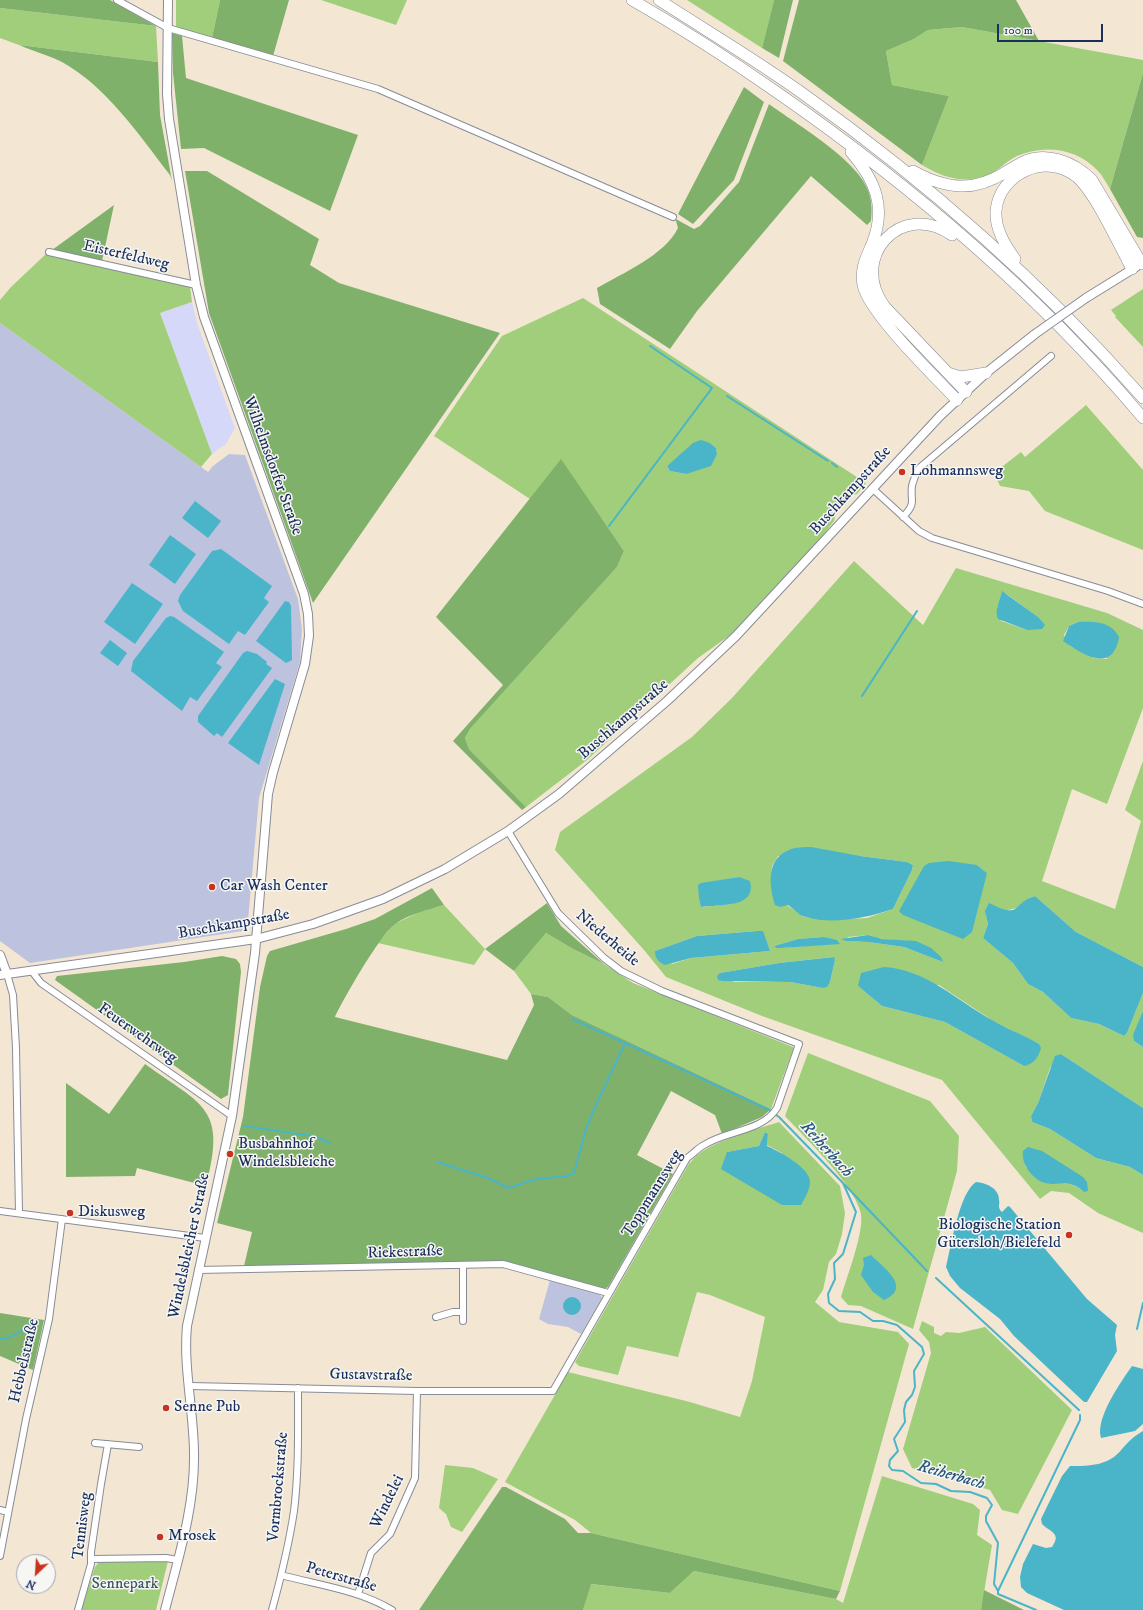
<!DOCTYPE html>
<html>
<head>
<meta charset="utf-8">
<style>
  body { margin:0 }
  #map { position:relative; width:1143px; height:1610px; overflow:hidden; background:#f3e7d4; font-family:"IM FELL DW Pica",serif }
  canvas { display:block }
  .north { position:absolute; left:16px; top:1554px; width:40px; height:40px; box-sizing:border-box; background:#f6f6f2; border:1px solid #9ea6b7; border-radius:50%; rotate:205deg; font-size:11px; font-weight:700; line-height:16px; text-align:center; color:#1b2f5e }
  .north::after { content:''; display:block; margin:auto; width:14px; height:18px; background:#c8321e; clip-path:polygon(50% 0,100% 100%,50% 72%,0 100%) }
  .scale { position:absolute; left:997px; top:24px; width:106px; height:18px; box-sizing:border-box; border:2px solid #1b2f5e; border-top:0; padding-left:5px; font-size:12px; line-height:14px; white-space:nowrap; color:#1b2f5e; -webkit-text-stroke:3px #f6f6f2; paint-order:stroke }
</style>
</head>
<body>
<div id="map">
<canvas width="1143" height="1610"></canvas>
<div class="north">N</div>
<div class="scale">100 m</div>
</div>
<script>
const c = document.querySelector('canvas').getContext('2d');
c.lineJoin = 'round';
function fillPath(path, color) { c.fillStyle = color; c.fill(path, 'evenodd'); }
function strokePath(path, color, width, dash) { c.strokeStyle = color; c.lineWidth = width; c.lineCap = dash ? 'butt' : 'round'; c.setLineDash(dash || []); c.stroke(path); }
function write(font, color, halo, rows, align = 'center') {
  c.font = font + ' "IM FELL DW Pica",serif'; c.lineWidth = 3; c.setLineDash([]); c.textBaseline = 'middle'; c.strokeStyle = halo; c.fillStyle = color; for (const [text, x, y, turn = 0] of rows) {
    c.save(); c.translate(x, y); c.rotate((+turn || 0) * Math.PI / 180); c.textAlign = isNaN(turn) ? turn : align; if (halo) c.strokeText(text, 0, 0); c.fillText(text, 0, 0); c.restore();
  }
}
fillPath(new Path2D(`
  M192 302 197 323 235 428 226 444 212 454 160 313Z`), '#d5d8f9');
fillPath(new Path2D(`
  M0 323 208 472 213 466 229 454 245 455 298 599 302 629 300 662 259 798 248 920 247 926 243 931 30 963 0 941Z
  M550 1280 600 1294 602 1298 581 1334 568 1327 548 1324 539 1319Z`), '#bdc3de');
fillPath(new Path2D(`
  M176 0H220L212 38 176 27Z
  M321 0H407L396 25Z
  M687 0H774L762 48Z
  M0 8 156 26 158 62 19 45 0 38Z
  M962 27 1143 60V73L1110 189C1106 183 1103 176 1098 171 1077 148 1044 144 1017 156 1006 161 997 172 986 176 962 184 942 177 922 165L949 96 892 85 886 51 914 39 928 30Z
  M47 253 190 286 192 302 160 313 212 454 201 467 0 323V300L11 287Z
  M1143 289V347L1115 317 1116 316 1111 310Z
  M583 298 866 483 857 494 852 495 837 510 834 521 820 539 736 631 698 658 587 760 526 807 469 749 465 738 470 729 617 567 624 551 561 460 530 499 434 436 502 336ZM710 443 716 448 717 454 686 474 670 471 667 466 678 457Z
  M1086 405 1143 470V550L1045 511 1029 491 1000 486 994 473 1021 452 1025 457Z
  M854 561 923 625 956 568 1107 613 1143 630V708L1107 804 1072 789 1042 881 1115 909 1141 821 1125 810 1143 761V967L1076 932 1035 896 1029 898 1017 908 986 915 988 924 983 938 1013 963 1028 984 1043 992 1071 1018 1099 1024 1124 1036 1127 1033 1143 993V1011L1134 1035V1041L1143 1047V1108L1061 1054 1050 1068 1038 1103 1031 1116 1032 1122 1050 1129 1096 1158 1130 1167 1143 1175V1233L1098 1213 1069 1193 1051 1191 1040 1199 942 1080 762 1016 666 977 644 950 555 850 560 832 692 737 732 698ZM1002 592C1009 594 1030 612 1038 617L1027 630 1001 621 997 608ZM1078 622H1097L1107 659 1094 658 1070 646 1064 635 1069 626ZM778 856H860L907 862 913 865 912 870 893 909 867 918 831 920 804 917 787 905 771 879 772 866ZM977 865 987 873 910 916 903 915ZM739 877 733 904 701 907 717 881ZM757 931 766 942 770 951 691 958 672 964 655 951 697 936ZM868 935C873 936 878 939 884 939 914 943 920 936 943 962L904 947 868 942 846 941 848 937ZM824 937 840 943 782 948H776L774 946 798 939ZM833 957 835 960 830 982 823 988 790 982H734L720 973 779 963ZM939 985 993 1021 1039 1044 1024 1066 945 1022 882 1006 858 986ZM1025 1166 1076 1174 1083 1177 1084 1192C1067 1177 1057 1188 1042 1181 1035 1178 1030 1171 1025 1166Z
  M444 905 485 949 474 965 378 943 394 924 420 912Z
  M546 933 573 949 604 964 633 983 793 1047V1050L771 1109 572 1015 548 997 531 994 514 971Z
  M808 1053 930 1101 959 1136 957 1171 913 1329 861 1306 848 1305 841 1297C847 1276 864 1233 861 1214 856 1186 805 1138 785 1116Z
  M779 1122 840 1186 845 1213 842 1234 836 1254 829 1262 823 1290 815 1302 839 1322 898 1332 909 1344 840 1591 591 1533 575 1520 505 1482 568 1372 690 1402 740 1417 752 1381 765 1317 710 1295 697 1292 678 1357 627 1346 618 1375 579 1366 575 1362 691 1160 690 1164C699 1144 758 1129 779 1122ZM765 1132 768 1134 767 1145 782 1153 727 1152 759 1146Z
  M922 1321 934 1327V1333L941 1336 946 1332 959 1333 985 1327 1072 1410 1018 1514 1002 1510 990 1490 912 1468 903 1449 931 1353 929 1342 919 1330Z
  M445 1465 473 1468 498 1479 462 1532 451 1527 446 1514 439 1508Z
  M882 1476 973 1504 980 1510 977 1535 992 1545 981 1610H583L590 1584 670 1593 694 1571 836 1599 843 1603Z
  M168 1561 156 1610H81L95 1567 99 1562Z`), '#a0ce7b');
fillPath(new Path2D(`
  M0 0H110L156 26 0 8Z
  M220 0H289L273 56 212 38Z
  M774 0H793L779 58 762 48Z
  M799 0H1016L1039 41 962 27 928 30 914 39 886 51 892 85 949 96 922 165 783 61Z
  M172 33 182 36 186 78 358 135 330 211 204 148 181 149 173 73Z
  M19 45 158 62 160 115 172 181 170 175C139 135 107 87 62 62 48 55 33 51 19 45Z
  M1143 73V238L1137 237 1110 189Z
  M744 87 764 102 734 180 693 224 678 214Z
  M769 104C796 124 860 161 869 193 872 202 872 212 871 221L867 225 811 176 697 311 670 349 600 304 597 288C623 273 665 255 678 228L676 221 672 217 694 229 700 226 739 182Z
  M185 171H207L319 239 310 265 339 283 500 333 313 603 209 313Z
  M114 205 102 261 52 250Z
  M561 459 624 551 617 567 470 729 465 738 469 749 526 807 522 810 453 741 503 685 436 617Z
  M432 888 444 905C428 910 409 914 395 924 380 935 344 998 335 1017L507 1060 534 1005 531 994 548 997 572 1015 771 1109 762 1117 722 1134 715 1115 671 1091 637 1155 673 1174 608 1287 604 1289 502 1261 244 1266 252 1232 217 1223 243 1117 260 987 267 956 270 951 346 929 375 919Z
  M547 903 561 926 604 964 573 949 546 933 514 971 485 949Z
  M222 956 236 959 240 964 241 972 228 1095 221 1099 55 980 57 976 184 962Z
  M145 1064C203 1106 227 1107 206 1186L137 1168 135 1176 66 1177V1083L109 1114Z
  M0 1313 44 1320 33 1370 0 1356Z
  M502 1487H506L565 1519 578 1533H591L840 1591 836 1599 694 1571 670 1593 591 1584 583 1610H419Z
  M984 1590 1024 1610H981Z`), '#80b16b');
fillPath(new Path2D(`
  M701 440 710 443 716 448 717 454 711 466 686 474 670 471 667 466 693 443Z
  M195 501 221 521 208 538 182 518Z
  M170 535 196 554 175 584 149 565Z
  M221 549 272 586 264 598 269 602 245 635 238 631 229 644 183 611 178 601 180 595 212 551Z
  M132 583 163 604 135 644 104 622Z
  M1002 591 1038 617 1045 625 1042 629 1027 630 998 619C994 611 1000 600 1002 591Z
  M285 601 289 602 291 606 292 660 286 663 256 641Z
  M170 616 174 617 224 652 216 663 222 667 197 701 190 697 182 711 131 671 133 661 166 618Z
  M1078 622C1094 621 1111 621 1119 637 1113 674 1083 655 1063 641L1069 626Z
  M110 640 127 653 118 666 100 653Z
  M247 651 257 654 267 662 266 664 272 668 222 737 217 733 214 736 198 722V716L243 653Z
  M275 679 285 684 259 765 228 743Z
  M811 847 860 856 907 862 913 865 912 870 893 909C866 918 833 925 806 917 799 916 793 908 788 905L780 907 775 905C769 885 766 859 789 850 795 847 804 847 811 847Z
  M948 861 977 865 987 873 972 932 963 939 903 915 899 911 924 866 929 863Z
  M739 877 750 881C757 909 719 904 701 907L699 898 698 885 701 883Z
  M1035 896 1076 932 1143 967V993L1127 1033 1124 1036 1099 1024 1071 1018 1043 992 1028 984 1013 963 983 938 988 924 985 911 989 903C1023 920 1011 903 1035 896Z
  M757 931H763L770 951 691 958 665 965C658 962 655 958 655 951L697 936Z
  M868 935 882 939 916 941 931 948 941 957 943 962 904 947 868 942 846 941 841 939Z
  M824 937 837 940 840 944 782 948H776L774 946 798 939Z
  M834 957 835 960 830 982 827 987 823 988 790 982 723 981 718 980 717 976 720 973 779 963Z
  M884 967C927 970 956 1000 992 1020 1007 1029 1024 1035 1039 1044L1041 1048C1038 1058 1034 1064 1024 1066L945 1022 882 1006 858 986 861 973Z
  M1143 1011V1047L1134 1041 1133 1035Z
  M1061 1054 1143 1108V1175L1130 1167 1096 1158 1050 1129 1032 1122 1031 1116 1038 1103 1055 1056Z
  M765 1132 768 1134 767 1146C778 1151 809 1167 810 1181 810 1190 805 1198 801 1205H782L721 1169 727 1152 759 1146Z
  M1028 1147 1042 1151 1083 1177 1087 1182 1088 1191 1084 1192C1067 1177 1058 1188 1042 1182 1031 1177 1021 1163 1023 1151Z
  M976 1182C986 1183 999 1188 999 1200 1000 1204 998 1206 1000 1210L1002 1212 1008 1206 1010 1207 1087 1299 1117 1325 1115 1335 1117 1351 1087 1402H1084L1014 1336 1000 1319 960 1288 950 1276 946 1267C951 1247 959 1193 976 1182Z
  M871 1255C881 1266 914 1287 884 1300L873 1292 861 1275 864 1265 863 1258Z
  M563 1306a9 9 0 1 1 18 0a9 9 0 1 1-18 0Z
  M1132 1366 1143 1369V1424L1135 1431 1101 1438C1095 1418 1121 1382 1132 1366Z
  M1143 1431V1610H1064L1027 1593 1021 1587 1020 1577 1023 1564 1033 1544 1046 1548 1052 1547C1062 1533 1050 1532 1042 1524L1041 1519 1062 1476 1070 1466C1089 1466 1109 1466 1122 1449 1128 1442 1134 1436 1143 1431Z`), '#4ab4c8');
strokePath(new Path2D(`
  M727 396 828 461
  M832 463 837 467
  M609 526 712 388 650 346
  M862 696 917 611
  M572 1019 625 1043
  M244 1126 313 1136 330 1143
  M437 1162 488 1178 508 1188 537 1179 567 1176 574 1173 586 1129 595 1107 625 1043 769 1110 779 1117 843 1183 856 1212 843 1254 834 1263 835 1279 828 1294 829 1303 839 1311 860 1312 873 1321H883L897 1325 922 1347 924 1354 914 1371 915 1387 912 1395 906 1402 904 1410 905 1422 894 1439 898 1451 890 1460 889 1466 892 1470 903 1471 921 1483 936 1484 951 1491 970 1492 987 1498 992 1505 986 1516V1521L998 1543 994 1584 998 1591V1594L1036 1610
  M844 1184 927 1271
  M936 1278 1079 1410
  M1137 1329 1143 1303
  M0 1339C11 1340 19 1331 28 1325
  M998 1591 1080 1420V1415`), '#4ab4c8', 2);
const street = new Path2D(`
  M117 0 168 28 378 89 673 217
  M49 252 196 285
  M873 489 919 531 932 538 1108 591 1143 604
  M903 517C917 502 910 502 912 486 913 481 916 475 917 470L1051 356
  M31 970 41 983 232 1116
  M7 974 13 995 16 1048 19 1213
  M0 1211 205 1238
  M198 1270 503 1264 608 1293
  M436 1317 453 1312H463
  M463 1321V1265
  M190 1386 417 1391H553L687 1158C693 1154 698 1148 704 1145 727 1130 762 1132 777 1108L799 1044 662 991 621 971 604 958 558 913 508 831
  M95 1443 139 1447
  M0 1510 8 1512
  M0 1556 26 1419 49 1319 62 1219
  M91 1559 166 1558 178 1560
  M281 1575C318 1585 359 1590 392 1610
  M358 1594 371 1553 390 1534 415 1478 417 1391
  M78 1610 91 1564V1552L101 1484 108 1444
  M272 1610C281 1577 289 1544 294 1511 299 1470 298 1429 298 1388`);
const secondary = new Path2D(`
  M1086 298 1136 267
  M0 955 7 974
  M0 975 256 939 313 924 383 899 445 869 508 831 559 794 667 701 736 636 940 416 986 373 1035 334
  M165 1610C178 1559 195 1507 194 1454 194 1412 183 1368 187 1326L232 1116 255 953 268 794 273 772 305 664 309 636 308 614 304 594 204 317 196 285 169 119 167 94 168 0`);
const highway = new Path2D(`
  M632 0C681 28 729 59 775 91 911 185 1037 292 1143 418
  M659 0C707 31 756 60 802 93 927 182 1042 283 1143 398
  M851 152C875 180 887 207 872 244 866 258 860 269 863 285 868 312 935 377 957 400
  M913 171C931 181 953 189 974 185 992 182 1005 172 1021 163 1045 150 1074 162 1092 180L1142 264
  M952 235C901 199 848 258 885 307L966 392
  M1015 259C1005 245 995 229 996 211 999 173 1047 152 1077 177 1096 194 1119 245 1132 269
  M948 373 961 377 986 373`);
strokePath(street, '#878b99', 8);
strokePath(secondary, '#878b99', 10);
strokePath(highway, '#878b99', 12);
strokePath(street, '#fff', 6);
strokePath(secondary, '#fff', 8);
strokePath(highway, '#fff', 11);
const secondaryBridge = new Path2D(`
  M1035 334 1086 298`);
strokePath(secondaryBridge, '#878b99', 10, []);
strokePath(secondaryBridge, '#fff', 8);
for (const [x, y, r, color] of [
  [902,472,4,"#c8321e"],
  [212,887,4,"#c8321e"],
  [230,1154,4,"#c8321e"],
  [70,1213,4,"#c8321e"],
  [1069,1235,4,"#c8321e"],
  [166,1408,4,"#c8321e"],
  [160,1537,4,"#c8321e"]
]) { const dot = new Path2D(); dot.arc(x, y, r, 0, 2 * Math.PI); c.fillStyle = color; c.fill(dot); strokePath(dot, '#f6f6f2', 1.5); }
write('16px', '#1b2f5e', '#f6f6f2', [
  ["Eisterfeldweg",126,256,13],
  ["Wilhelmsdorfer Straße",272,466,70],
  ["Buschkampstraße",851,491,-48],
  ["Buschkampstraße",624,720,-41],
  ["Buschkampstraße",234,925,-10],
  ["Niederheide",607,939,40],
  ["Feuerwehrweg",137,1034,35],
  ["Toppmannsweg",653,1194,-58],
  ["Windelsbleicher Straße",190,1246,-78],
  ["Riekestraße",405,1253,-2],
  ["Hebbelstraße",25,1361,-77],
  ["Gustavstraße",371,1376,1],
  ["Vormbrockstraße",279,1487,-85],
  ["Windelei",388,1502,-64],
  ["Tennisweg",83,1526,-83],
  ["Peterstraße",341,1578,16]
]);
write('16px', '#1b2f5e', '#f6f6f2', [
  ["Lohmannsweg",910,472],
  ["Car Wash Center",220,887],
  ["Busbahnhof",238,1145],
  ["Windelsbleiche",238,1163],
  ["Diskusweg",78,1213],
  ["Biologische Station",1061,1226,"right"],
  ["Gütersloh/Bielefeld",1061,1244,"right"],
  ["Senne Pub",174,1408],
  ["Mrosek",168,1537]
], 'left');
write('16px', '#3c5765', '#f6f6f2', [
  ["Sennepark",125,1585]
]);
write('italic 17px', '#29577e', '#f6f6f2', [
  ["Reiherbach",826,1150,48],
  ["Reiherbach",951,1476,16]
]);
</script>
</body>
</html>
